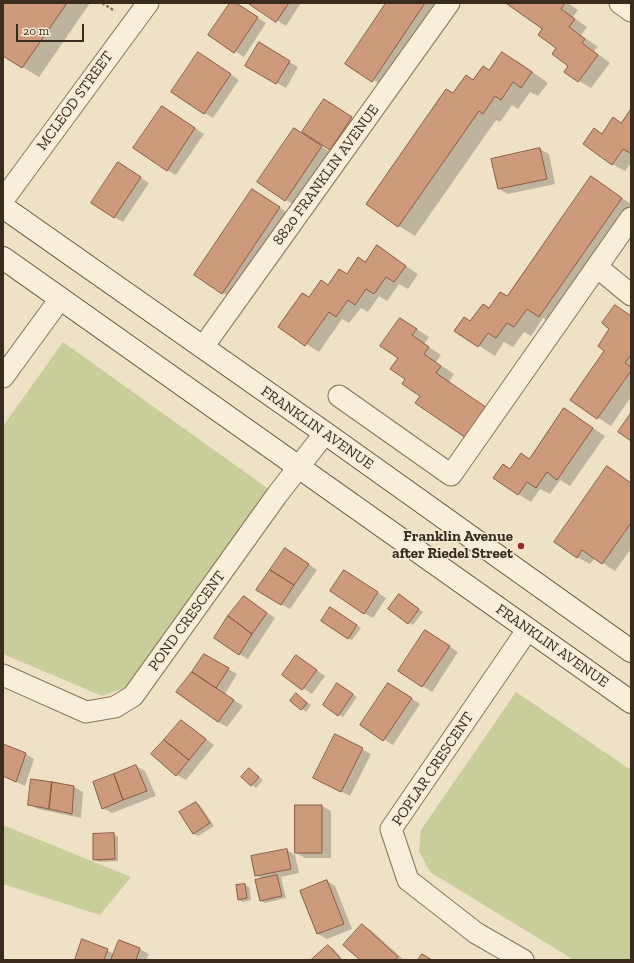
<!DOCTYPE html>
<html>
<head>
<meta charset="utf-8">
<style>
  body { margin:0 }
  #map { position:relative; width:634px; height:963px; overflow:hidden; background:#eee1c6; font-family:"Zilla Slab",serif }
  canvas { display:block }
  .frame { position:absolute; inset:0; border:4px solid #3a2b1f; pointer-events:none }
  .scale { position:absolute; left:16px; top:24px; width:68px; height:18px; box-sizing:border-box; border:2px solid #3a2b1f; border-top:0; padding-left:5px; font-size:12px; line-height:14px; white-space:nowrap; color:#3a2b1f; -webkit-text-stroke:3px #f6ebd5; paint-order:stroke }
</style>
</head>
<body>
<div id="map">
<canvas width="634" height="963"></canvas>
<div class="frame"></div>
<div class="scale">20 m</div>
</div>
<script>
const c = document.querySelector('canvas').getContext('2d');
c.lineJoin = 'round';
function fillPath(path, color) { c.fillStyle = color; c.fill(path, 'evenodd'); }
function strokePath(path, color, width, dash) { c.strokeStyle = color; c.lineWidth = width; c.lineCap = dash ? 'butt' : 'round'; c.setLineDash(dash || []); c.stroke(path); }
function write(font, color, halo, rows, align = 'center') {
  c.font = font + ' "Zilla Slab",serif'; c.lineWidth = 3; c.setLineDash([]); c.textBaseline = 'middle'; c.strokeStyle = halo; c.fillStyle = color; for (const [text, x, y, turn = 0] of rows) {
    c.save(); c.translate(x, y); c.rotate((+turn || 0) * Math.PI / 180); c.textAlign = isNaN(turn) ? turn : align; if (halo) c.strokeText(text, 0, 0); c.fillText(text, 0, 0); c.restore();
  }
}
fillPath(new Path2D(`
  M63 342 270 490 127 687 102 696 3 654V426Z
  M516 692 631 770V960H574L430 872 419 851 421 830Z
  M3 825 131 877 100 915 3 884Z`), '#c9cd99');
fillPath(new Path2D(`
  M3 3H90L39 77 3 55Z
  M231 3H235L266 23 244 57 210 35Z
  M250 3H301L286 26Z
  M387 3H439L386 88 347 63Z
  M508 3H568L578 10 573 17 587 27 581 35 598 47 594 51 610 63 591 88 579 81 558 48 544 29Z
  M259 44 298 67 286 88 246 65Z
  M502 53 519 62 548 83 538 96 530 92 518 109 512 105 500 122 496 120 415 236 399 226 367 204 454 94 489 71Z
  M207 59 239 80 213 118 204 113Z
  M333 105 360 123 339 154 330 149Z
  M631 111V163L625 171 612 164 602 134 622 124Z
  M171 112 204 134 176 175 167 170Z
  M303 134 330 152 294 205 286 200Z
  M540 149 549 154 555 184 508 194 499 189Z
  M127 169 149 183 123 222 114 217Z
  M591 178 631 204V218L556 326 543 318 531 336 524 332 513 347 504 342 495 356 456 331 507 297Z
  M266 198 292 216 235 300 223 293Z
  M377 247 418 274 408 289 399 284 387 301 379 296 368 312 361 308 349 323 342 319 319 352 280 327 310 298 366 263Z
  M615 306 631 316V397L611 426 571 400 605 350Z
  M401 319 429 337 424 344 441 355 436 362 454 374 449 382 502 419 421 396 407 379Z
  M564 409 605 436 570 486 560 480 550 494 540 489 531 502 518 494 521 454 530 459Z
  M620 475 631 483V549L615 571 595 558 590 564 577 557Z
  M294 554 317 570 290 609 281 604Z
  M353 576 386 598 373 618 364 613Z
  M244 597 275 618 248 659 239 654Z
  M404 598 423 612 413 625 390 609Z
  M335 610 361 628 352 640 348 638Z
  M434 637 458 652 432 692 399 671Z
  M205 655 237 674 225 694 243 706 227 727 218 722Z
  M297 656 325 676 312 694 283 675Z
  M342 687 357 697 343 717 324 705Z
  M397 689 420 704 393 745 361 725Z
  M297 695 311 705 306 712 292 701Z
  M190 727 214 745 186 780 177 775Z
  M335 735 371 754 350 796 323 782Z
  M3 745 26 754 34 759 25 786 3 776Z
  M136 766 145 771 156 796 112 813 103 808Z
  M249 769 263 780 256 788 242 777Z
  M32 780 74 787 83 792 81 818 38 809 29 804Z
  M196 803 200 805 214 826 198 836 194 834Z
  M296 806H322L331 811V858H305L296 853Z
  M94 834H114L118 837V861L99 862 94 859Z
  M287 850 295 855 299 873 281 877 286 898 265 903 261 901 263 879 256 875Z
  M327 881 335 886 352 929 327 939 318 934 302 891Z
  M245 885 249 887 251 900 243 902 238 899 237 886Z
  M362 925 371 930 404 960H362Z
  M83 941 115 954 119 941 140 949 149 954 146 960H76Z
  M328 946 333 948 343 960H312Z`), '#0003');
const building = new Path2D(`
  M3 3H67L22 68 3 56Z
  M230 3H236L258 17 234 53 208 35Z
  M248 3H289L276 22Z
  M386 3H425L372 82 345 64Z
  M506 3H565L561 9 575 19 569 27 585 39 582 43 598 55 578 82 564 72 568 66 552 54 556 48 538 35 542 29Z
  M259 42 290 61 276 84 245 66Z
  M198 52 231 74 204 114 171 92Z
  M502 52 532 72 521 88 513 82 501 100 495 96 483 114 479 111 398 227 366 204 446 89 453 93 466 75 473 80 483 66 489 70Z
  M324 99 352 117 330 150 302 132Z
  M162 106 195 128 167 171 133 148Z
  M631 109V152L630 153 623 149 612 165 583 144 594 128 602 134 613 117 621 123Z
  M294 128 322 146 285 201 257 182Z
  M540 148 547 179 498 189 491 159Z
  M118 162 141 177 114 218 91 203Z
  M591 176 622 198 539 317 527 309 514 327 507 323 496 338 488 333 478 347 454 331 464 317 470 321 483 304 489 308 500 292 507 296Z
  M252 189 280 207 222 294 194 275Z
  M377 245 406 266 394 282 386 277 374 294 366 289 355 305 348 300 336 317 329 312 305 346 278 327 302 293 309 297 321 280 328 285 339 269 347 274 358 257 365 262Z
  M615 305 631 316V355L625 363 631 367V371L597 419 570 400 604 351 598 346 609 329 602 323Z
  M400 318 417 329 412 335 429 347 424 354 441 366 436 373 490 410 469 440 415 403 420 396 402 384 405 379 390 369 398 358 380 346Z
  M564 408 593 428 557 480 547 472 536 488 527 482 518 495 493 478 503 464 510 469 521 453 529 459Z
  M631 413V441L618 432Z
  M607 466 631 483V523L602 564 582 550 577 558 554 542Z
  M285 548 309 564 294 585 270 570Z
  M270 570 294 585 281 605 256 590Z
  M344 570 378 592 364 614 330 591Z
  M399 594 419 609 408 624 388 609Z
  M244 596 267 613 252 634 228 616Z
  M330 607 357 625 348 639 321 621Z
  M228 616 252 634 239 655 214 638Z
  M425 630 450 646 422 687 398 671Z
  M204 654 229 668 216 688 192 672Z
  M296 655 317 670 302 690 282 675Z
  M192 672 234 700 218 722 176 692Z
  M337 683 353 694 338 716 323 705Z
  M388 683 412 698 383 741 360 725Z
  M296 693 307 703 301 710 290 701Z
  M181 720 206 739 189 760 164 740Z
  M335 734 363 748 341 792 313 778Z
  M164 740 189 760 176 776 151 754Z
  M3 744 26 753 16 782 3 776Z
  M136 765 147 791 123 800 114 774Z
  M249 768 259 777 251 786 241 777Z
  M114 774 123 800 102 809 93 782Z
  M31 779 52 782 49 809 28 805Z
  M52 782 74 786 72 814 49 809Z
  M196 802 210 823 193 834 179 812Z
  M295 805H322V853H295Z
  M114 833 115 859 93 860V834Z
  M287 849 291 869 255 876 251 856Z
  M277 875 282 896 260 901 255 880Z
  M327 880 344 924 317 934 300 891Z
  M245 884 247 898 238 900 236 885Z
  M362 924 398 957 395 960H360L343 945Z
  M82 939 108 949 104 960H75Z
  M119 940 140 948 136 960H111Z
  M328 945 340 958 337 960H311Z
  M422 954 432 960H418Z`);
fillPath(building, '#cd9a7c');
strokePath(building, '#895b41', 1);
const minor = new Path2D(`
  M620 3 631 11
  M3 200 148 3
  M597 267 631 295
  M203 347 449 3
  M3 377 60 299
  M339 396 451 475 631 218
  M3 675 86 712 115 707 133 696 277 495 325 433
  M523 960 476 933 408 880 391 829 528 629`);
const secondary = new Path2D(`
  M3 207 325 433 631 651
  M3 258 631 702`);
strokePath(minor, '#8a725b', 23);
strokePath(secondary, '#6c543e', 24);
strokePath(new Path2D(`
  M102 3 115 11`), '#8a725b', 2.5, [3, 2]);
strokePath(minor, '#f9eed9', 21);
strokePath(secondary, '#f9eed9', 22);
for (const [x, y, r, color] of [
  [521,546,4,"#992b30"]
]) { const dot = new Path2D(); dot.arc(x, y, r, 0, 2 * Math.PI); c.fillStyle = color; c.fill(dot); strokePath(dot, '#f6ebd5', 1.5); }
write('15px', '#3a2b1f', '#f6ebd5', [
  ["MCLEOD STREET",75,101,-54],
  ["8820 FRANKLIN AVENUE",326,175,-54],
  ["FRANKLIN AVENUE",317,428,35],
  ["POND CRESCENT",187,621,-54],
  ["FRANKLIN AVENUE",552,646,35],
  ["POPLAR CRESCENT",433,769,-56]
]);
write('bold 15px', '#3a2b1f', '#f6ebd5', [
  ["Franklin Avenue",513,537],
  ["after Riedel Street",513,554]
], 'right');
</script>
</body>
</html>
